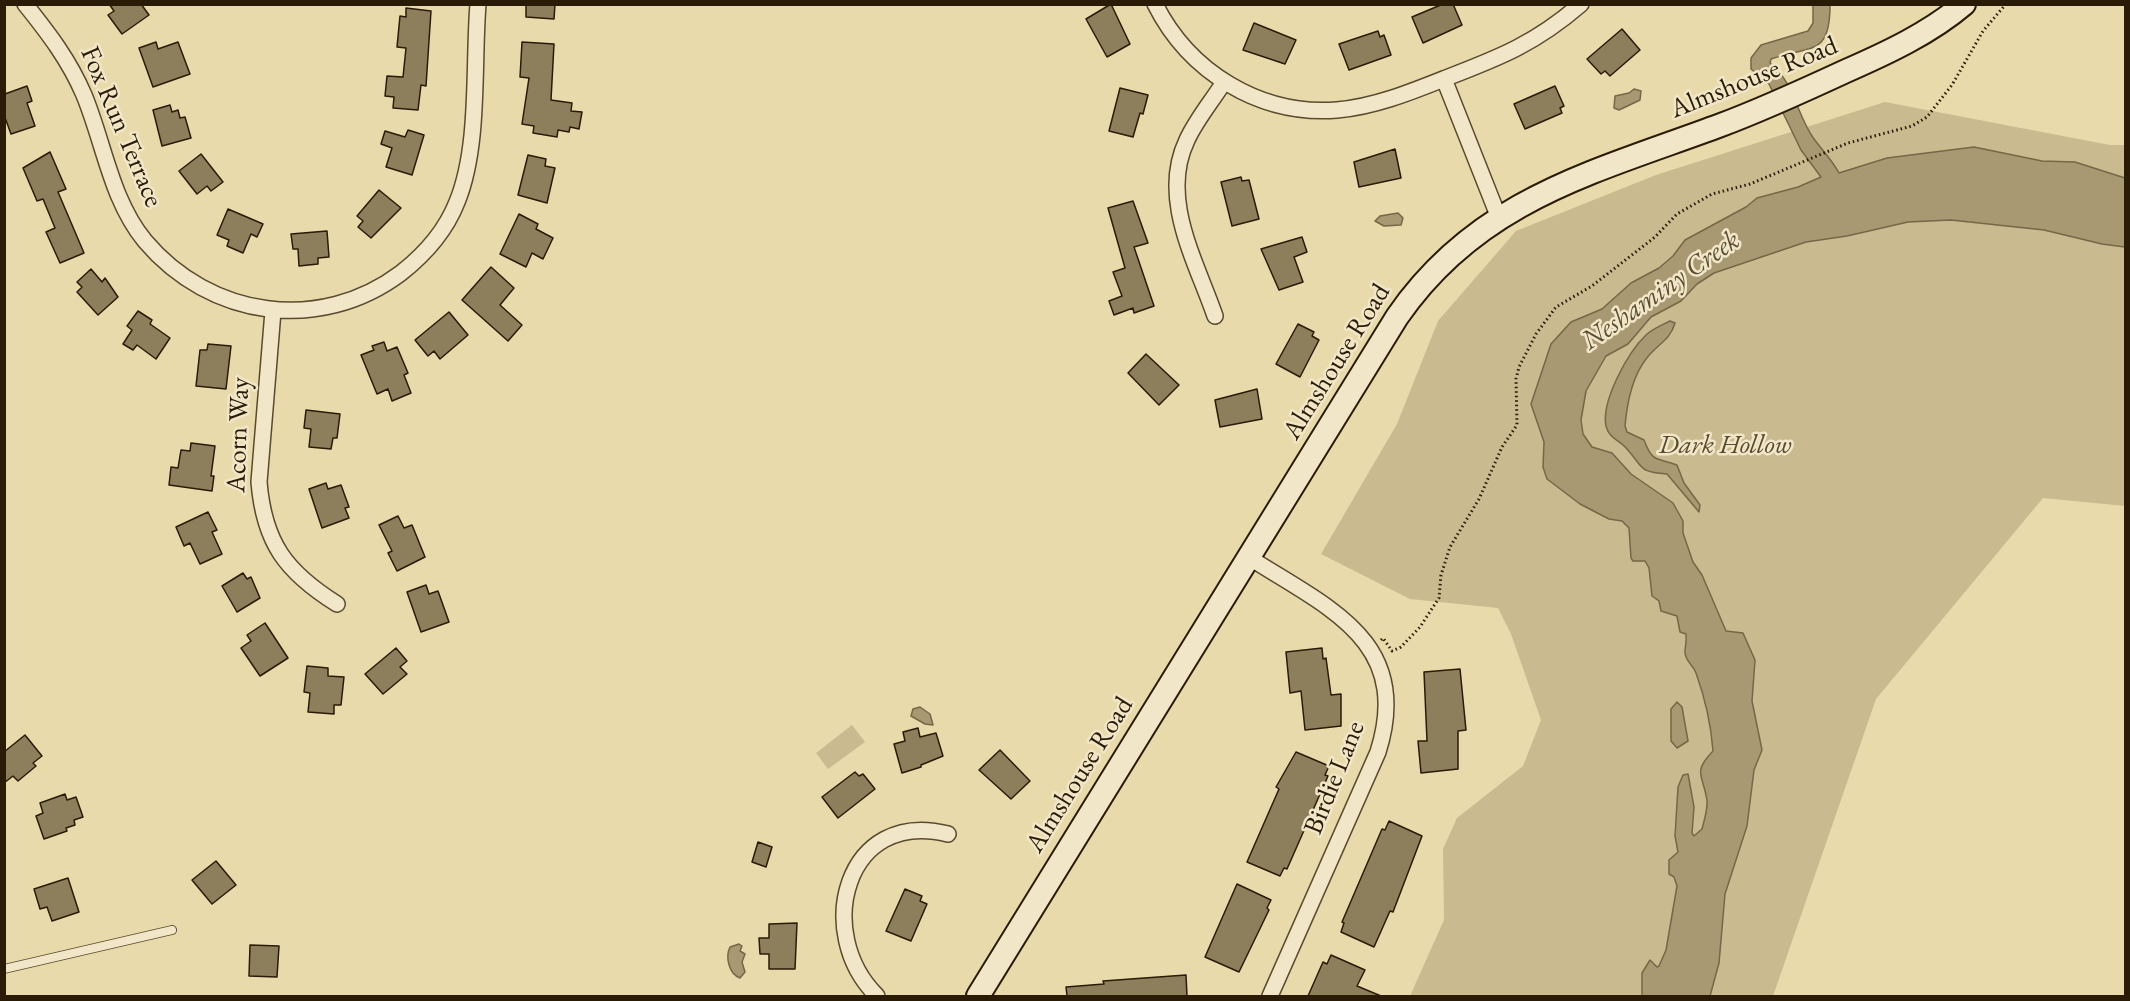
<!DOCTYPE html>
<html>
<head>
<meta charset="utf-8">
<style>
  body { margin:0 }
  #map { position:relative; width:2130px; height:1001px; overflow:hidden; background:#e9daab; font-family:"EB Garamond",serif }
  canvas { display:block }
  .frame { position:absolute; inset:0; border:6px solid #2a1b06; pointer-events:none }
</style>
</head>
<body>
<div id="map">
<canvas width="2130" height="1001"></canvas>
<div class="frame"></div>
</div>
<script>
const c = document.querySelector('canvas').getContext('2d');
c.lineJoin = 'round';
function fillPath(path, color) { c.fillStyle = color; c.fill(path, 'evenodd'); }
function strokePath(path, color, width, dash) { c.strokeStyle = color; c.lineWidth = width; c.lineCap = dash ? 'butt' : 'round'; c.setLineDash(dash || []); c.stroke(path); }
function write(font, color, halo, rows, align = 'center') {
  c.font = font + ' "EB Garamond",serif'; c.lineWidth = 5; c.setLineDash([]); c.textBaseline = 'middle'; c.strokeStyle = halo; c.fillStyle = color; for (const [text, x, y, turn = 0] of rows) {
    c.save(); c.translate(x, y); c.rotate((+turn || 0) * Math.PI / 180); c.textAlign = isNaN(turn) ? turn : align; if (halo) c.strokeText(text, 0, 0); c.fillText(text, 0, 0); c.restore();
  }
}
fillPath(new Path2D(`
  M1885 102 2110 145H2125V506L2043 498 1876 699 1773 996H1410L1444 920 1443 849 1457 818 1523 766 1541 720 1511 634 1498 608 1410 599 1321 554 1397 424 1438 321 1516 231 1656 175Z
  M852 725 865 742 828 769 816 753Z`), '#c9ba8f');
const water = new Path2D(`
  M1813 5H1830C1830 57 1811 45 1771 59L1770 63C1795 83 1796 114 1814 139 1823 151 1832 160 1839 173L1887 158 1974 147 2042 161 2075 162 2125 178V247L2102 244 2044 230 1951 220 1908 222 1847 236 1806 242 1714 273 1697 284 1681 301 1651 317 1628 344 1606 356 1586 391 1581 420 1583 434 1592 447 1612 453 1631 474 1673 503 1683 521V533L1693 562 1702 575 1726 631 1743 633 1755 660 1752 701 1762 750 1754 770 1747 826 1725 894 1719 963 1710 996H1642V973L1650 960 1657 967 1659 966 1666 950 1677 886 1674 877 1669 874V860L1678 852 1675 836 1678 787 1683 775 1688 774 1694 807 1692 833 1694 836 1702 829C1704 821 1708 809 1707 800 1703 774 1692 773 1713 751 1711 724 1705 698 1696 673 1693 665 1685 661 1685 652 1685 646 1687 642 1686 634L1680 632 1677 616 1661 611 1659 601 1652 596 1649 568 1645 561H1633L1631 558 1629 528 1622 521 1609 519 1580 504 1547 479 1543 467 1544 442 1531 404 1551 344 1571 322 1602 309 1631 283 1659 268 1673 256 1685 240 1746 207 1757 198 1798 187 1821 177 1801 150 1769 84 1751 69V58L1761 45 1808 31 1813 23Z
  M1634 89 1641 91 1640 100 1619 110 1614 108 1615 96 1629 93Z
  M1398 213 1403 218 1401 225 1384 226 1375 221 1380 216Z
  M1670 321 1675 323C1670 341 1657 344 1646 359 1632 377 1627 403 1625 426L1627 432 1644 440C1653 464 1657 457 1677 465L1684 483 1700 505 1699 512 1667 474C1638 472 1644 468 1627 449 1620 440 1609 439 1606 426 1601 401 1628 352 1646 335 1652 329 1662 325 1670 321Z
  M1677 702 1682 707 1688 741 1677 748 1671 741V709Z
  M920 707 930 714 933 725 925 724 911 716 913 709Z
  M739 944 742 946 740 951 745 954 742 962 745 972 740 978C729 974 725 957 730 947Z`);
fillPath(water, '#a89973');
strokePath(water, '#766747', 1.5);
const building = new Path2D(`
  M109 4H141L149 15 122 34 108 15 114 11Z
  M526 4H555L554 19 526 17Z
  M1111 4 1130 44 1107 57 1086 19Z
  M1443 4H1453L1462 25 1423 43 1412 17Z
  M406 8 431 11 426 86 421 85 418 110 393 108 394 97 385 96 387 76 403 77 406 48 397 47 400 16 406 17Z
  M1254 23 1296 40 1285 64 1243 50Z
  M1622 29 1640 50 1610 76 1605 71 1601 74 1587 59Z
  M1378 31 1380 37 1384 35 1391 55 1349 70 1339 44Z
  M156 42 158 49 178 42 190 74 153 87 139 48Z
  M522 42 554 44 551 100 572 103 571 111 582 112 579 129 570 127 569 132 558 130 557 137 533 133 534 126 522 124 529 78 520 77Z
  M27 86 32 101 27 103 35 126 11 134 4 115 5 94Z
  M1555 86 1564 106 1560 108 1562 113 1525 129 1514 104Z
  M1120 88 1148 95 1143 114 1140 113 1133 137 1109 131Z
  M170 105 172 112 178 110 180 118 185 117 191 138 162 146 153 110Z
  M408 130 424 135 412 175 386 167 392 148 381 144 385 131 405 137Z
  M1395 149 1401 178 1359 187 1354 162Z
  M50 152 66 189 58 192 84 253 60 263 46 232 55 228 43 199 37 201 23 168Z
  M201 154 223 182 211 191 207 186 197 194 179 171Z
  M528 155 546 159 545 166 555 168 547 203 518 195Z
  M1241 177 1242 181 1249 180 1259 219 1232 226 1221 182Z
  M379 190 401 208 371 238 358 227 363 221 357 216Z
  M1133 201 1148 243 1134 247 1154 306 1134 313 1133 308 1114 315 1109 301 1122 296 1113 272 1125 268 1108 208Z
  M228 209 263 224 257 237 251 234 243 253 227 246 229 240 217 235Z
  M519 214 538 224 536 229 553 238 543 259 532 253 526 267 500 254Z
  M327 231 329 257 318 258V264L299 266 298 249H293L291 234Z
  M1302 237 1307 252 1294 257 1303 282 1279 290 1261 249Z
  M491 267 514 288 500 305 522 325 508 341 462 300Z
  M91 269 102 282 105 278 118 297 98 315 77 292 82 287 77 282Z
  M138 311 152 320 150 324 170 338 156 359 137 345 133 350 123 344 132 330 127 326Z
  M449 312 468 335 440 359 434 351 428 356 415 340Z
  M1298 324 1314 332 1312 336 1319 340 1300 377 1276 364Z
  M384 342 387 351 397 347 408 373 404 375 411 393 392 401 388 389 377 394 361 355 374 350 372 346Z
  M208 344 231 346 226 389 196 386 200 350H207Z
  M1146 354 1179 385 1159 405 1128 373Z
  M1257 389 1262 419 1220 427 1215 400Z
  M306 410 340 414 337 438H333L331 449 309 447 311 429 304 428Z
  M191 443 215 446 211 476H214L212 491 169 485 171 467 178 468 181 450 190 451Z
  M326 483 328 489 341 485 349 507 345 508 349 518 322 528 309 489Z
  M208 512 217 530 212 532 222 554 200 564 190 543 184 546 176 527Z
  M398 516 404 528 412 525 425 557 397 571 388 553 392 551 379 525Z
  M243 573 247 579 251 577 260 598 237 612 222 586Z
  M426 585 429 594 438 591 449 622 421 632 407 592Z
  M265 623 288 658 260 676 241 648 251 641 247 635Z
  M396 648 407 661 400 667 407 674 383 694 365 674Z
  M1322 648 1323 659 1326 658 1331 695 1341 694V726L1305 730 1301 691 1290 693 1286 652Z
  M307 666 328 668V676L344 677 341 705H334V714L308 712 310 693 304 692Z
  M1460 669 1466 730 1458 731V769L1421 773 1418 741H1427L1424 672Z
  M918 728 920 737 936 733 943 756 921 765V767L902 773 894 744 905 741 903 732Z
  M25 735 42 756 33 763 36 766 18 781 13 776 4 783V752Z
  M1000 750 1030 781 1011 799 979 770Z
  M1296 752 1329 766 1325 775 1328 776 1287 869 1284 868 1280 876 1247 862 1279 789 1276 787Z
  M855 772 859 776 863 774 875 789 838 818 822 797Z
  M65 794 67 800 76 797 83 817 74 820 75 825 66 828 67 831 44 839 36 816 43 813 40 803Z
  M1389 821 1422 836 1393 912 1390 911 1374 947 1341 932 1344 923 1342 922 1382 829 1385 830Z
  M758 842 772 847 766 867 752 862Z
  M216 861 236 885 212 904 192 880Z
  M68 878 79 912 52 921 47 907 40 909 34 889Z
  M1237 884 1271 900 1267 908 1269 910 1239 972 1205 957Z
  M905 889 922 896 920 901 927 904 911 941 886 931Z
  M797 923 795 969H769V954H760L759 938H769V924Z
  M250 945 279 946 277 977 249 976Z
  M1331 955 1365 970 1357 986 1381 996H1308L1323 962 1327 964Z
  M1186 975 1187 996H1067L1066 987 1104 984 1103 981Z`);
fillPath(building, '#8d7e5c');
strokePath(building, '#2a1b06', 1.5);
const lane = new Path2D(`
  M4 969 172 930`);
const street = new Path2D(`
  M25 4C49 34 69 60 84 95 104 143 111 200 145 241 210 318 320 334 401 273 424 255 446 230 457 202 480 146 473 66 478 4
  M1155 4C1189 72 1260 116 1337 110 1374 107 1411 92 1446 78 1501 57 1536 43 1581 4
  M1444 79 1499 218
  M273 311 259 482C264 543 286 572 337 604
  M1215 316C1196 261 1159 198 1187 140 1196 120 1212 101 1224 82
  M1250 558C1328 608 1413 641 1378 752L1270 996
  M877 996C813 933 845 808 948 834`);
const secondary = new Path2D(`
  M978 996 1397 317C1478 199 1595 172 1721 125 1764 109 1805 90 1846 71 1887 53 1930 33 1964 4`);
strokePath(lane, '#5a4b2f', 10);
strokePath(street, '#5a4b2f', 18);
strokePath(secondary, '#2a1b06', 26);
strokePath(new Path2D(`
  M1381 640 1383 638 1392 651 1401 647 1420 627 1439 598 1441 575 1450 547 1479 499 1502 447 1517 425 1516 379 1519 367 1536 334 1556 307 1592 286 1655 237 1677 214 1712 194 1750 184 1848 143 1912 126 1927 117 1952 85 1983 31 2006 4`), '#2a1b06', 3, [1.5, 3]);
strokePath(lane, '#f1e7c8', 8);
strokePath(street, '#f1e7c8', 15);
strokePath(secondary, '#f1e7c8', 22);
write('27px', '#2a1b06', '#f1e7c8', [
  ["Almshouse Road",1754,78,-22],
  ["Fox Run Terrace",121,127,67],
  ["Almshouse Road",1337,362,-58],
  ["Acorn Way",239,435,-88],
  ["Almshouse Road",1080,775,-58],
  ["Birdie Lane",1335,778,-68]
]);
write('italic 27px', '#5a4b2f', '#f1e7c8', [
  ["Dark Hollow",1725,446]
]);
write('italic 28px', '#5c4d32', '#f1e7c8', [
  ["Neshaminy Creek",1661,291,-35]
]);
</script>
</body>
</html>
